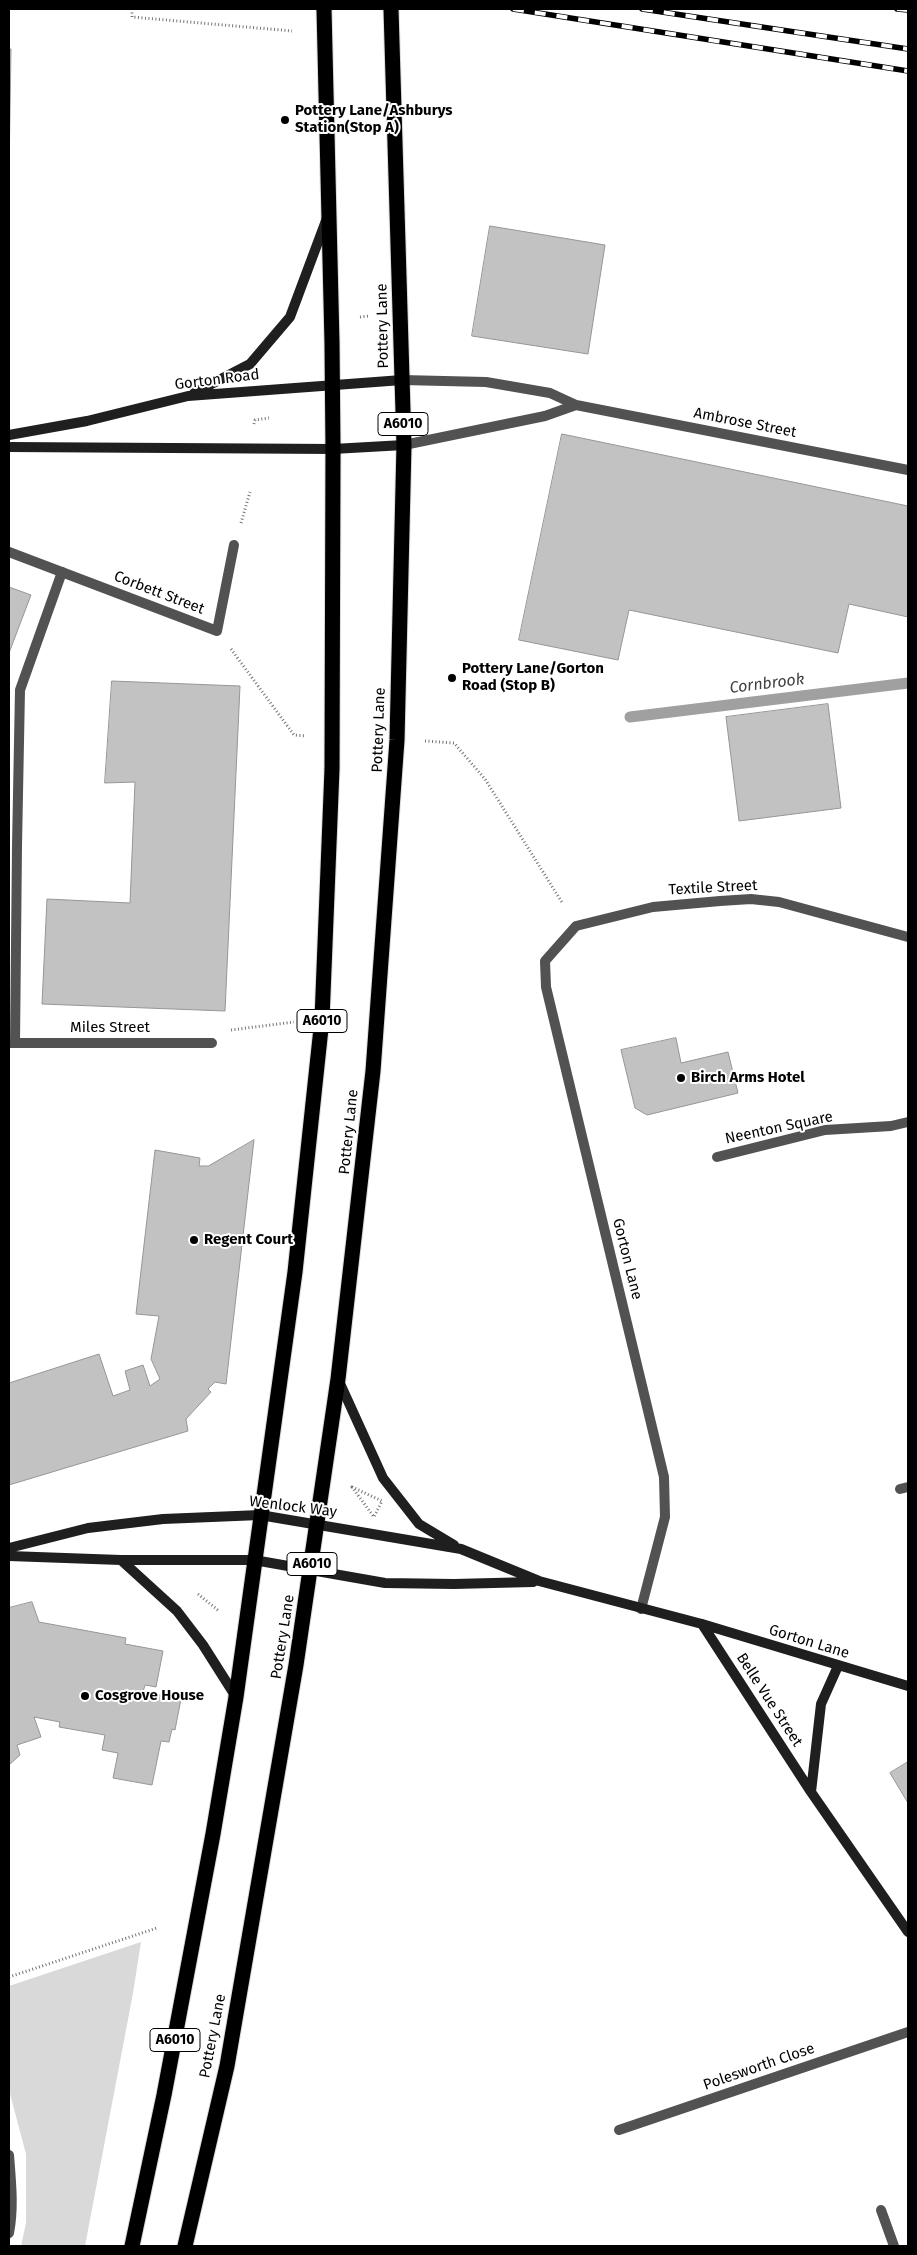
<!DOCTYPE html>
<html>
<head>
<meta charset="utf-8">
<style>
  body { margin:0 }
  #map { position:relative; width:917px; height:2255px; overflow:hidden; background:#fff; font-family:"Fira Sans",sans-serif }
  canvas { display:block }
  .frame { position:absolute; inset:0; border:10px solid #000; pointer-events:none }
</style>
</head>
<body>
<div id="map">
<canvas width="917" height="2255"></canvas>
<div class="frame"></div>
</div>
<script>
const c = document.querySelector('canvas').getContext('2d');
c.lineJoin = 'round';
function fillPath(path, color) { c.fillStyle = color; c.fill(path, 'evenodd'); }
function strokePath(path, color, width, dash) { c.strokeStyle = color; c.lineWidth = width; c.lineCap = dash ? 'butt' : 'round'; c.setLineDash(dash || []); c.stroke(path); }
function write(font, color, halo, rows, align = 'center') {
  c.font = font + ' "Fira Sans",sans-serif'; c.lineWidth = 4; c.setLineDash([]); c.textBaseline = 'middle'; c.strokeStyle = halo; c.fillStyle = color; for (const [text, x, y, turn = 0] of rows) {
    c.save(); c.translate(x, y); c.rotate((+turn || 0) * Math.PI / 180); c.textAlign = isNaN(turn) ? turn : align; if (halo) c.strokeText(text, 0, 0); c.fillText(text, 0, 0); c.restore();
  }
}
fillPath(new Path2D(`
  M141 1942 133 1993 85 2246H21L26 2223V2154L9 2090V1986Z`), '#d9d9d9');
strokePath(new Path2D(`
  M630 717 908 683`), '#a0a0a0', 11);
const building = new Path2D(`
  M9 49H11L9 173Z
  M490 226 605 245 588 354 472 336Z
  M562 434 908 506V617L849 604 838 653 629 610 618 660 519 640Z
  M9 587 31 595 9 653Z
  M112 681 240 686 225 1011 42 1004 47 899 130 903 135 782 105 783Z
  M828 704 841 808 739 821 726 717Z
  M676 1038 681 1063 728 1052 738 1093 647 1115 635 1108 621 1050Z
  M254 1140 226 1384 215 1382 208 1389 211 1392 186 1419 188 1431 9 1485V1383L99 1354 113 1396 130 1390 125 1371 143 1365 150 1386 160 1379 151 1359 159 1316 136 1314 155 1150 200 1158 199 1166H208Z
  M32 1602 39 1622 126 1638 125 1644 163 1651 156 1687 145 1685 143 1692 181 1699 175 1730 172 1729 169 1742 161 1741 152 1785 113 1778 118 1753 102 1750 105 1735 59 1727 60 1722 34 1717 41 1737 17 1745 20 1755 9 1765V1608Z
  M908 1762V1803L890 1773Z`);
fillPath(building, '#c2c2c2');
strokePath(building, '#969696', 1);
const highway = new Path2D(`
  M132 2246 164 2095 213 1834 236 1697 295 1272 322 1019 332 769 333 449 332 343 324 9
  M185 2246 227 2066 296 1665 338 1379 373 1071 397 740 404 445 391 9`);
strokePath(highway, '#dbdbdb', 17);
strokePath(new Path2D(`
  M132 9V17L292 31
  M360 317 369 316
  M254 424 255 420 269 418
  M241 523 250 492
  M231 649 294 735 306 736
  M425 741 454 743 485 779 563 904
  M231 1030 294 1022
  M352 1487 382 1501 374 1517Z
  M198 1594 219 1611
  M9 1977 157 1928`), '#747474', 3, [1, 2.5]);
strokePath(new Path2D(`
  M15 1043 17 846 20 690 62 572`), '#525252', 10);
strokePath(new Path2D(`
  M402 380 486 382 550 393 576 405 908 470
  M404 445 545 416 576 405
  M9 552 217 631 234 545
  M9 1043H212
  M717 1157 825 1130 891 1126 908 1122
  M900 1489 908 1487
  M641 1609 665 1517 664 1477 546 987 545 961 576 926 653 907 720 901 751 899 779 902 908 937
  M619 2130 908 2032
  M9 2155C11 2181 14 2208 9 2233
  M881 2210 894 2246`), '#525252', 10);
strokePath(new Path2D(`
  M194 393 250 364 290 317 327 218
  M9 435 87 421 188 396 402 380
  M9 447 333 449 404 445
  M338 1379 383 1478 419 1524 454 1545
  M9 1548 88 1528 163 1519 260 1515 461 1549 539 1581 702 1624 908 1686
  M9 1556 121 1560H254L385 1583 454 1584 533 1582
  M121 1560 177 1611 203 1645 236 1697
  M702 1624 811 1792 908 1932
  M811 1792 821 1704 838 1666`), '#1f1f1f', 10);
strokePath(highway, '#000', 15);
const rail = new Path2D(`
  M513 9 908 71
  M642 9 908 49
  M897 9 908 10`);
strokePath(rail, '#000', 5.5);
strokePath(rail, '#fff', 4, [11]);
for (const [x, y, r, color] of [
  [285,120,5,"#000"],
  [452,678,5,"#000"],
  [681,1078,5,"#000"],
  [194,1240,5,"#000"],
  [85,1696,5,"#000"]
]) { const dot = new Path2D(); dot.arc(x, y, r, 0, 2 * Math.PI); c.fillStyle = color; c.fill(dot); strokePath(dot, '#fff', 2); }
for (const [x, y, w] of [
  [403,424,50],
  [322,1021,50],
  [312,1564,50],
  [175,2040,50]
]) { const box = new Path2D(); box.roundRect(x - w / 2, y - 11.5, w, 23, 4); c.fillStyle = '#fff'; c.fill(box); strokePath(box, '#000', 1); }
write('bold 14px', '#000', null, [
  ["A6010",403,424],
  ["A6010",322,1021],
  ["A6010",312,1564],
  ["A6010",175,2040]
]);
write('bold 15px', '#000', '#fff', [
  ["Pottery Lane/Ashburys",295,111],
  ["Station(Stop A)",295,128],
  ["Pottery Lane/Gorton",462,669],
  ["Road (Stop B)",462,686],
  ["Birch Arms Hotel",691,1078],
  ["Regent Court",204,1240],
  ["Cosgrove House",95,1696]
], 'left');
write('15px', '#000', '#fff', [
  ["Pottery Lane",383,326,-91],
  ["Gorton Road",217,380,-7],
  ["Ambrose Street",745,423,11],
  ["Corbett Street",159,593,21],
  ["Pottery Lane",379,730,-88],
  ["Textile Street",713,888,-3],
  ["Miles Street",110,1028],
  ["Neenton Square",779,1128,-12],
  ["Pottery Lane",349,1132,-84],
  ["Gorton Lane",627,1259,76],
  ["Wenlock Way",293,1507,7],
  ["Pottery Lane",283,1637,-81],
  ["Gorton Lane",809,1642,17],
  ["Belle Vue Street",769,1700,57],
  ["Pottery Lane",213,2036,-79],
  ["Polesworth Close",759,2067,-19]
]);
write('italic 16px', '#414141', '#fff', [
  ["Cornbrook",767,684,-7]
]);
</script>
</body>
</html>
